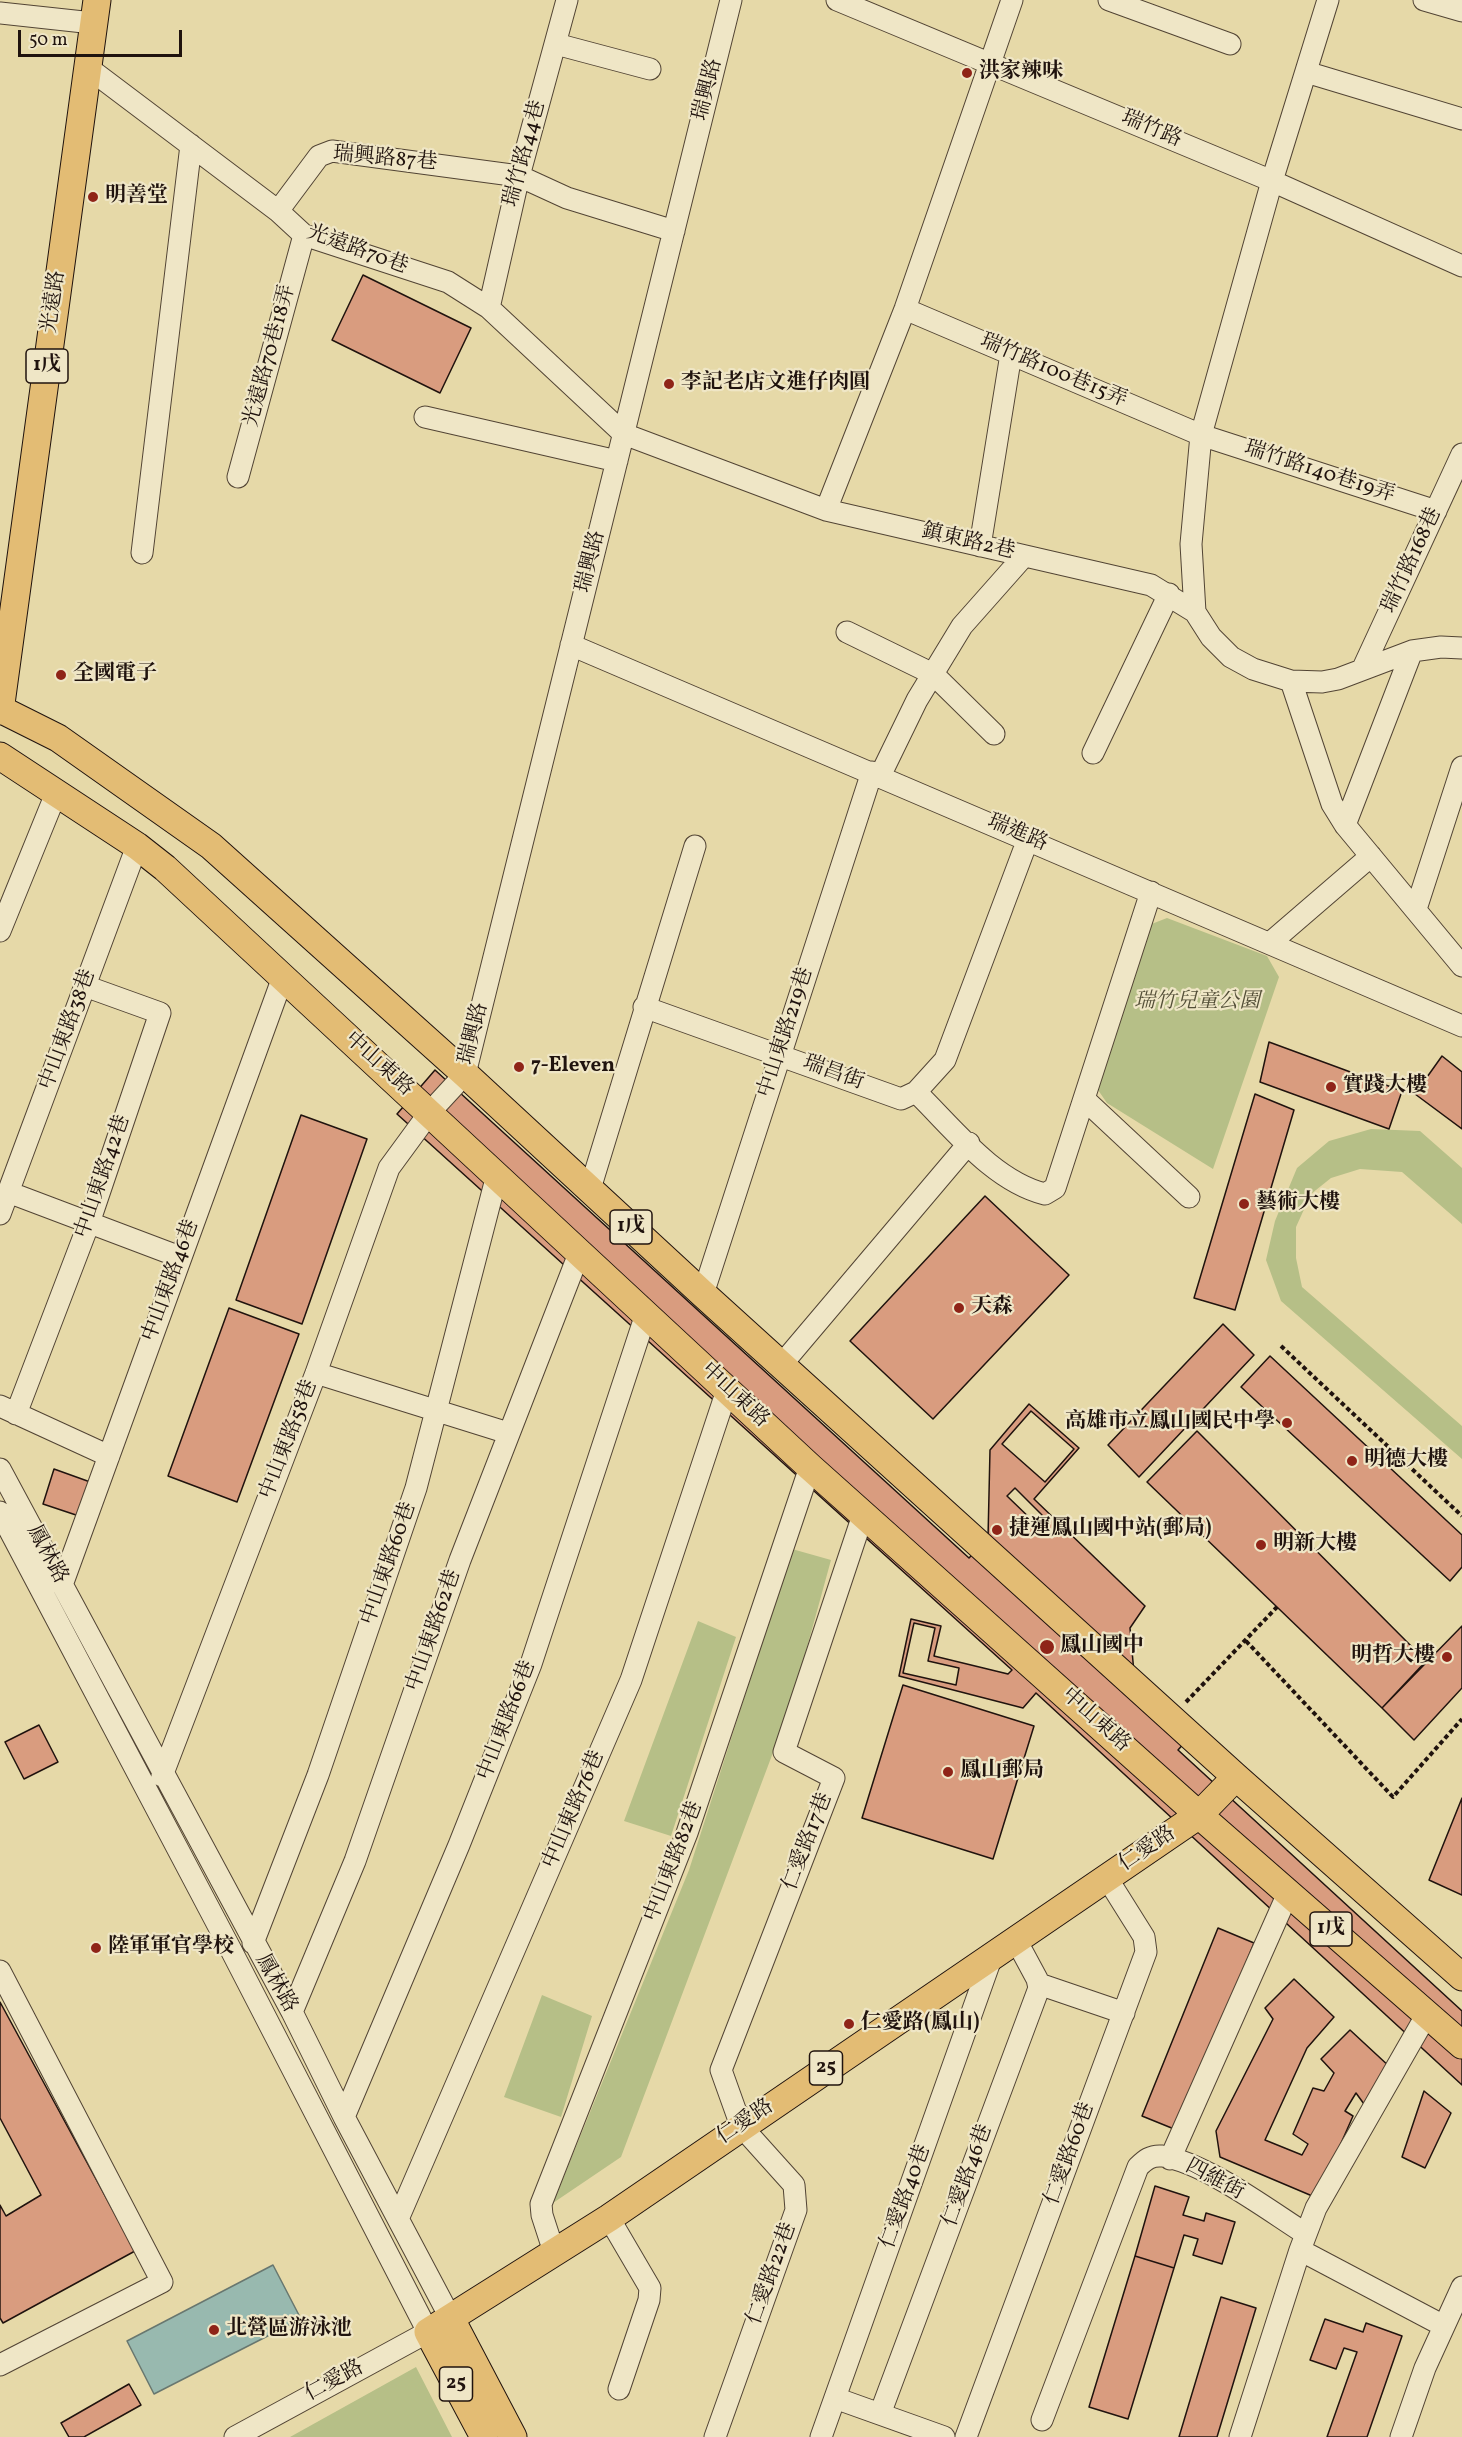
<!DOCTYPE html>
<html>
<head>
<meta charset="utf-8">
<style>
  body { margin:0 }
  #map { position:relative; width:1462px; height:2437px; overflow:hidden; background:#e6d9a8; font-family:Vollkorn,serif }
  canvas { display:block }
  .scale { position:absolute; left:18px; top:30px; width:164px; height:27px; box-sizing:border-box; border:3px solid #20130e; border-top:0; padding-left:8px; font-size:18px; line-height:21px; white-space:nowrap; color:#20130e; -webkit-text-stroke:4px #efe6c6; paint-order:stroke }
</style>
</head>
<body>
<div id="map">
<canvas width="1462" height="2437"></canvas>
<div class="scale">50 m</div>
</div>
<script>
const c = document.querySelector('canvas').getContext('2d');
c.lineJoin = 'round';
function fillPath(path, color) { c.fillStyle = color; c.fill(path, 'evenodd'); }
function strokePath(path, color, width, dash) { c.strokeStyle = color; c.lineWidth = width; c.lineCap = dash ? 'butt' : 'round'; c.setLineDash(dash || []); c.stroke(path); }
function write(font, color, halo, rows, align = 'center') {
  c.font = font + ' Vollkorn,"Noto Serif TC",serif'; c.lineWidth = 4.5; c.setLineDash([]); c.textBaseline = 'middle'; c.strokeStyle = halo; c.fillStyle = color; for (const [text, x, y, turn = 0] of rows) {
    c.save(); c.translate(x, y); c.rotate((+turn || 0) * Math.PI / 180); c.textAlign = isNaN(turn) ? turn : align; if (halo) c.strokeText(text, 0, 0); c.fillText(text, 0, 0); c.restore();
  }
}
fillPath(new Path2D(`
  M1167 918 1267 956 1279 977 1213 1169 1107 1103 1098 1090 1149 925Z
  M1371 1129 1420 1131 1462 1168V1224L1402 1172 1360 1169 1331 1178 1311 1194 1296 1227V1258L1302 1287 1462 1426V1459L1281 1301 1266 1260 1275 1221 1297 1168 1329 1141Z
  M792 1549 831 1560 792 1702 621 2157 553 2203 689 1870Z
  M698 1621 736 1637 671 1836 624 1821Z
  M542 1995 592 2016 561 2117 504 2097Z
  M416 2367 452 2437H290Z`), '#b6bf87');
const water = new Path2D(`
  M273 2265 301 2319 154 2394 127 2341Z`);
fillPath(water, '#98b9af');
strokePath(water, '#68776f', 1.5);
const building = new Path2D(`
  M363 275 471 328 440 393 332 340Z
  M1269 1042 1402 1091 1389 1129 1260 1082Z
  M1442 1056 1462 1072V1129L1415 1094Z
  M435 1070 969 1558 988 1538 990 1450 1029 1404 1079 1448 1034 1499 1145 1606 1130 1628 1134 1673 1195 1731 1178 1750 1462 2011V2085L1036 1693 1023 1708 899 1676 911 1619 941 1626 934 1656 1008 1674 1012 1670 397 1114Z
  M1255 1094 1294 1110 1235 1310 1194 1298Z
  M301 1115 367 1139 302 1324 236 1300Z
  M985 1196 1069 1275 933 1419 850 1341Z
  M229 1308 299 1334 237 1502 168 1476Z
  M1223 1324 1254 1355 1139 1477 1108 1445Z
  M1270 1356 1462 1535V1567L1450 1581 1241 1387Z
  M1031 1411 1074 1449 1045 1482 1002 1444Z
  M1197 1431 1426 1661 1382 1708 1147 1482Z
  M54 1469 93 1483 82 1517 43 1504Z
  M1015 1488 1042 1515 1035 1523 1007 1496Z
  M914 1623 935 1628 928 1661 959 1668 956 1685 903 1673Z
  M1462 1626V1688L1414 1740 1382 1708Z
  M903 1685 1034 1726 993 1859 862 1818Z
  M39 1725 58 1762 24 1779 5 1742Z
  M1462 1798V1895L1429 1880Z
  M1218 1928 1254 1943 1179 2131 1142 2116Z
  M1294 1979 1334 2017 1307 2048 1265 2140 1302 2155 1308 2144 1293 2134 1313 2088 1324 2091 1334 2073 1321 2059 1350 2030 1391 2068 1364 2104 1356 2093 1345 2111 1353 2116 1317 2198 1220 2157 1216 2131 1273 2019 1265 2008Z
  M0 2002 135 2251 3 2323 0 2318V2205L6 2216 41 2195 0 2118Z
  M1424 2091 1451 2113 1425 2168 1402 2157Z
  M1155 2186 1189 2197 1183 2215 1204 2221 1206 2213 1235 2222 1222 2264 1193 2255 1198 2239 1184 2235 1174 2268 1135 2256Z
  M1135 2256 1174 2268 1128 2419 1089 2407Z
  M1221 2297 1256 2308 1217 2437H1179Z
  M1325 2319 1363 2332 1366 2323 1402 2336 1367 2437H1327L1357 2352 1344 2348 1336 2369 1310 2360Z
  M129 2384 141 2405 84 2437H69L61 2423Z`);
fillPath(building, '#d99c7f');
strokePath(building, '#20130e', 1.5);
const minor = new Path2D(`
  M837 0 1272 181 1462 266
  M1109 0 1230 44
  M1424 0 1462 11
  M0 13 93 23
  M556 44 650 69
  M87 67 278 211 304 235 448 282 489 308 624 434 826 510 1151 585 1195 612 1211 637 1231 657 1253 669 1291 681 1322 682 1338 679 1412 651 1441 647 1462 648
  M1306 72 1462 119
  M278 211 319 156 332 151 519 176 567 198 674 231
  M489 308 519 176 567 0
  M905 309 1201 435 1436 511
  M425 417 617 461
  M238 477 304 235
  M826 510 905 309 1012 0
  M980 546 1011 354
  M142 553 191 145
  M1195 612 1191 544 1201 435 1272 181 1328 0
  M847 632 933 674 994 734
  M571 645 1462 1026
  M1363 668 1462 454
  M1291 681 1332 804 1345 825 1462 966
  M1093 753 1169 594
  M880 776 917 700 962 626 1024 556
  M1345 825 1412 651
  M1416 909 1462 767
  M0 931 57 791
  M1270 943 1371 856
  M644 1007 901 1099 916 1092 945 1060 1028 839
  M916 1092C953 1128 993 1181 1045 1194L1055 1188 1151 892
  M1084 1099 1189 1197
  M590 1189 695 846
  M8 1192 180 1257
  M0 1214 137 846
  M703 1294 872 772
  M782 1364 969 1143
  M316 1373 508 1433
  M0 1406 109 1456
  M16 1414 89 1223 160 1013 85 986
  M0 1469 292 2012 344 2117 451 2319
  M0 1512 231 1950 428 2332 235 2437
  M62 1585 283 977
  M162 1776 316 1373 389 1168 430 1112 465 1074 731 0
  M253 1943 318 1775 416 1488 497 1175
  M0 1971 162 2282 0 2365
  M1039 1984 1124 2013
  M292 2012 355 1861 460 1560 580 1251
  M344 2117 459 1845 531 1664 646 1314
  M1170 2159 1289 1891
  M609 2218 650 2288 649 2300 619 2389
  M398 2219 631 1680 727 1390
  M1300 2250 1442 2325
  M554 2252 542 2215 541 2204 687 1833 810 1467
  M835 2398 944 2437
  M880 2414 1039 1988 1037 1979 1016 1940
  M1042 2420 1138 2167C1145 2160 1151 2155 1162 2156 1206 2163 1268 2210 1306 2234
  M715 2437 796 2210 794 2185 741 2126 721 2070 834 1778 784 1752 863 1515
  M821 2437 992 1956
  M966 2437 1146 1952 1144 1937 1107 1878
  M1240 2437 1300 2250 1316 2208 1427 2014
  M1401 2437 1425 2368 1462 2287`);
const major = new Path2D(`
  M0 709 58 738 211 846 465 1074 703 1294 1236 1777 1462 1977
  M0 711 97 0
  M0 756 137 846 165 868 810 1467 1199 1815 1462 2045
  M451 2319 513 2437
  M484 2437 428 2332 609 2218 1199 1815 1236 1777`);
strokePath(minor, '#524434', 23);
strokePath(major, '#20130e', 29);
strokePath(new Path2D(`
  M1281 1346 1462 1516
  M1246 1641 1393 1797 1462 1719
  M1186 1702 1277 1607`), '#20130e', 4, [4.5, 3]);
strokePath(minor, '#efe6c6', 21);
strokePath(major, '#e3bc74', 27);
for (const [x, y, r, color] of [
  [967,73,6,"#8f2418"],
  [93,197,6,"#8f2418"],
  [669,384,6,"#8f2418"],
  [61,675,6,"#8f2418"],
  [519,1067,6,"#8f2418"],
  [1331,1087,6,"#8f2418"],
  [1244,1204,6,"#8f2418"],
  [959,1308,6,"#8f2418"],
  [1287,1423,6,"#8f2418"],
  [1352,1461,6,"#8f2418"],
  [997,1530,6,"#8f2418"],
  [1261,1545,6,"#8f2418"],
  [1047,1647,8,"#8f2418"],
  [1447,1657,6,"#8f2418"],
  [948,1772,6,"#8f2418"],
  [96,1948,6,"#8f2418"],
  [849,2024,6,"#8f2418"],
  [214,2330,6,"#8f2418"]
]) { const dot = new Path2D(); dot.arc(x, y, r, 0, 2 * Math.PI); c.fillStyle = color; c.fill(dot); strokePath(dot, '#efe6c6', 2); }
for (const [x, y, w] of [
  [47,366,42],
  [631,1227,42],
  [1331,1929,42],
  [826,2068,33],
  [456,2384,33]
]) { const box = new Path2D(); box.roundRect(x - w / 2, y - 17, w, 34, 4.5); c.fillStyle = '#efe6c6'; c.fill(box); strokePath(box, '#20130e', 1.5); }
write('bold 20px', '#20130e', null, [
  ["1戊",47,366],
  ["1戊",631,1227],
  ["1戊",1331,1929],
  ["25",826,2068],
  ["25",456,2384]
]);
write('bold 21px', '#20130e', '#efe6c6', [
  ["洪家辣味",979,73],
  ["明善堂",105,197],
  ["李記老店文進仔肉圓",681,384],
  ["全國電子",73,675],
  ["7-Eleven",531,1067],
  ["實踐大樓",1343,1087],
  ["藝術大樓",1256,1204],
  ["天森",971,1308],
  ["高雄市立鳳山國民中學",1275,1423,"right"],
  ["明德大樓",1364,1461],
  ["捷運鳳山國中站(郵局)",1009,1530],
  ["明新大樓",1273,1545],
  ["鳳山國中",1060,1647],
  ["明哲大樓",1435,1657,"right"],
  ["鳳山郵局",960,1772],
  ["陸軍軍官學校",108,1948],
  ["仁愛路(鳳山)",861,2024],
  ["北營區游泳池",226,2330]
], 'left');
write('21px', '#20130e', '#efe6c6', [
  ["瑞興路",709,90,-76],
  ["瑞竹路",1151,130,23],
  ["瑞竹路44巷",526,154,-75],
  ["瑞興路87巷",385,160,5],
  ["光遠路70巷",357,251,20],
  ["光遠路",55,302,-82],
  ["光遠路70巷18弄",271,356,-75],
  ["瑞竹路100巷15弄",1053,372,23],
  ["瑞竹路140巷19弄",1319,473,18],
  ["鎮東路2巷",968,543,13],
  ["瑞竹路168巷",1413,561,-65],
  ["瑞興路",592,562,-76],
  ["瑞進路",1017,834,23],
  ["中山東路38巷",69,1030,-70],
  ["中山東路219巷",787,1033,-72],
  ["瑞興路",475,1034,-76],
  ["中山東路",378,1065,42],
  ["瑞昌街",833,1074,20],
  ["中山東路42巷",104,1177,-71],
  ["中山東路46巷",172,1281,-70],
  ["中山東路",734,1396,43],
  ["中山東路58巷",290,1440,-69],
  ["鳳林路",46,1555,62],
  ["中山東路60巷",390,1564,-71],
  ["中山東路62巷",435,1631,-71],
  ["中山東路66巷",508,1721,-69],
  ["中山東路",1095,1721,42],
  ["中山東路76巷",575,1810,-67],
  ["仁愛路17巷",809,1842,-69],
  ["仁愛路",1148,1850,-34],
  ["中山東路82巷",675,1862,-69],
  ["鳳林路",275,1984,61],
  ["仁愛路",746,2123,-34],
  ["仁愛路60巷",1071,2154,-70],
  ["仁愛路46巷",969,2176,-70],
  ["四維街",1214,2181,28],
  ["仁愛路40巷",907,2197,-70],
  ["仁愛路22巷",773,2274,-70],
  ["仁愛路",335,2382,-28]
]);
write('italic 21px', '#544f38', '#efe6c6', [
  ["瑞竹兒童公園",1197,1003]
]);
</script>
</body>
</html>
